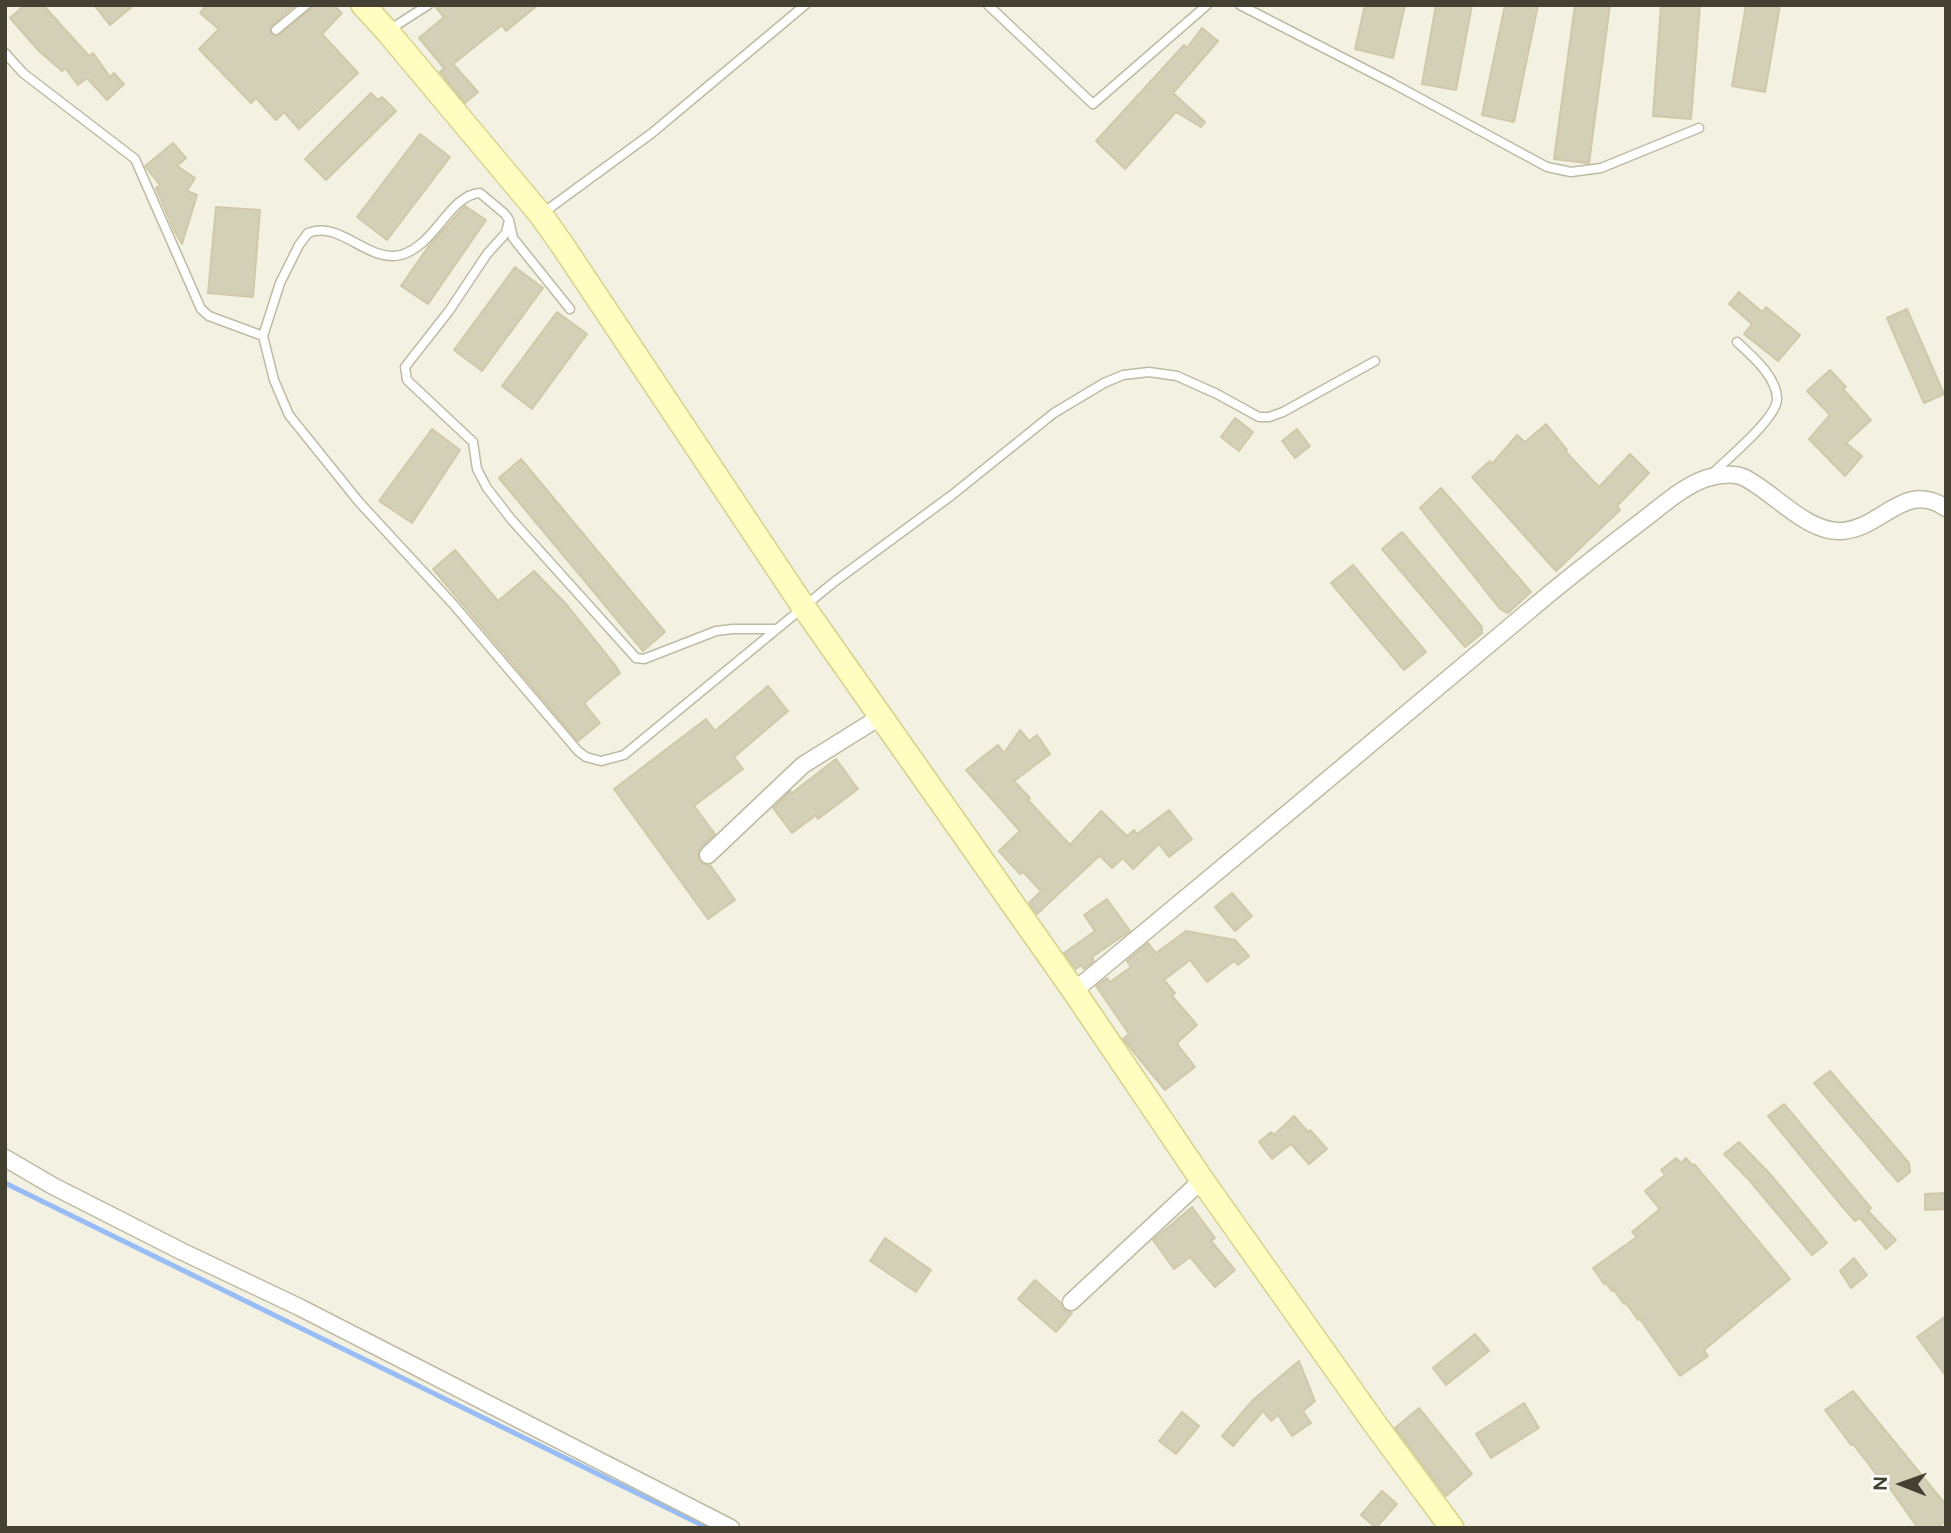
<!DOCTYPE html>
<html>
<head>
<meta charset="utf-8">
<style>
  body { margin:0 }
  #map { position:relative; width:1951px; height:1533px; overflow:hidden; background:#f3f1e2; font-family:Figtree,sans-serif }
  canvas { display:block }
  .frame { position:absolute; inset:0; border:7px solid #444132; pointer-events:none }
  .north { position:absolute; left:1867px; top:1449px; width:70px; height:70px; -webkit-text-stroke:5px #fff; paint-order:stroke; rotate:271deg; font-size:19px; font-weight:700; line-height:28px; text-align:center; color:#444132 }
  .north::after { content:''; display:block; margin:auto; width:24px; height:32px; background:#444132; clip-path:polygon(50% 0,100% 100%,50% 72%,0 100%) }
</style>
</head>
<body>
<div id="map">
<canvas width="1951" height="1533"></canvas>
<div class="frame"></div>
<div class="north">N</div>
</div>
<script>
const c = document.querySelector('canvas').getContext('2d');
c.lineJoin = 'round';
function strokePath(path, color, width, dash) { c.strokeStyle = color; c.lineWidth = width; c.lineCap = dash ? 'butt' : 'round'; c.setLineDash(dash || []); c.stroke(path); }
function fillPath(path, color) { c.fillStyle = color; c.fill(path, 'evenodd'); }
strokePath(new Path2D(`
  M5 1183 708 1528`), '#98bcf5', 5);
const building = new Path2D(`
  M25 5H43L89 56 93 53 110 77 114 73 124 84 107 100 87 78 78 85 65 68 62 71 39 51 10 18Z
  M94 5H134L110 25Z
  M206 5H295L270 27 271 34 276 36 310 10 312 5H333L342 13 322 34 358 73 299 129 284 112 276 120 256 98 251 103 199 49 219 29 200 13Z
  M434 5H538L506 31 502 25 453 64 478 92 465 103 440 72 444 68 419 38 444 17Z
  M1365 5H1405L1393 58 1355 49Z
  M1436 5H1472L1456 90 1422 84Z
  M1505 5H1538L1514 122 1482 115Z
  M1575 5H1610L1589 163H1586L1554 159Z
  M1661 5H1700L1691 119 1653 116Z
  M1746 5H1780L1765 92 1732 86Z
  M1202 28 1218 41 1173 93 1205 122 1201 127 1176 112 1125 169 1096 141 1184 45 1187 48Z
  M371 93 378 100 382 97 396 111 326 180 305 159Z
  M420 134 450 157 387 240 357 217Z
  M173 143 186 158 177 166 195 178 187 191 197 195 182 244 174 230 156 188 160 185 145 166Z
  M465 206 486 220 428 304 401 286 428 247Z
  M216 207 260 210 253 297 208 293Z
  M515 267 543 288 482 371 454 350Z
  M1739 292 1762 312 1766 307 1800 335 1778 361 1744 334 1752 324 1729 304Z
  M1907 309 1944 394 1924 403 1887 318Z
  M557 312 587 334 532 409 502 386Z
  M1830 370 1846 387 1843 389 1871 420 1846 443 1862 456 1845 476 1809 439 1830 415 1807 391Z
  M1235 418 1253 432 1239 451 1221 437Z
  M1546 424 1567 450 1565 451 1599 487 1630 454 1649 473 1617 506 1620 510 1556 571 1472 477 1490 461 1492 464 1517 435 1525 442Z
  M432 429 460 450 412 523 379 501Z
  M1297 429 1310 446 1295 458 1282 441Z
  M521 459 665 632 643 651 499 478Z
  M1441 488 1531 592 1508 613 1500 609 1420 508Z
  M1402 532 1482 627V633L1465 647 1382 549Z
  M455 550 498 601 534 571 567 605 615 665 620 673 584 703 600 723 578 741 433 569Z
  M1353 565 1426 652 1404 670 1331 583Z
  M768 686 788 711 734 757 743 769 694 806 715 834 700 848 698 858 704 865H710L735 900 708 919 614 789 706 719 715 731Z
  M1020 730 1029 741 1037 735 1050 754 1014 781 1030 798 1028 800 1070 845 1101 811 1127 836 1134 830 1137 834 1169 810 1192 839 1169 857 1159 844 1133 869 1123 858 1112 868 1100 856 1098 857 1037 914 1029 903 1041 891 1023 872 1020 874 999 851 1020 831 966 770 998 745 1004 753Z
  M836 759 858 789 818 819 816 815 792 833 773 808 790 791 792 793Z
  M1232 893 1252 916 1235 931 1215 907Z
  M1107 899 1130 931 1092 957 1094 961 1084 969 1081 965 1076 969 1064 953 1095 931 1084 915Z
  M1186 931 1235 940 1249 956 1238 965 1234 961 1207 982 1190 960 1164 980 1175 993 1172 996 1197 1025 1178 1042V1045L1195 1067 1165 1090 1123 1039 1129 1034 1096 986 1107 978 1110 982 1131 967 1127 961 1148 943 1156 953Z
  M1830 1071 1909 1163 1910 1172 1898 1182 1814 1083Z
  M1784 1104 1871 1208 1868 1211 1896 1240 1886 1249 1860 1218 1855 1221 1841 1205 1768 1116Z
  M1294 1116 1308 1132 1310 1130 1327 1149 1309 1164 1291 1144 1272 1159 1259 1142 1271 1132 1274 1135Z
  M1739 1142 1771 1175 1827 1243 1812 1255 1750 1181 1724 1154Z
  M1676 1158 1681 1163 1686 1158 1692 1165 1694 1164 1790 1279 1704 1350 1708 1356 1680 1376 1640 1319 1638 1320 1626 1303 1624 1304 1614 1290 1612 1291 1606 1283 1604 1284 1593 1268 1637 1237 1632 1232 1660 1209 1645 1191 1665 1175 1661 1170Z
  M1946 1193V1209L1925 1210V1194Z
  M1192 1207 1215 1238 1211 1241 1235 1270 1215 1287 1190 1257 1174 1269 1153 1240Z
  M885 1238 931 1270 916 1292 870 1261Z
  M1854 1258 1867 1275 1851 1288 1840 1271Z
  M1035 1280 1061 1303 1064 1310 1072 1313 1056 1332 1018 1299Z
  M1946 1316V1376L1917 1337Z
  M1475 1334 1489 1351 1446 1385 1433 1368Z
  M1299 1361 1315 1401 1303 1411 1311 1423 1292 1436 1278 1415 1271 1421 1263 1411 1233 1446 1222 1436 1253 1400Z
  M1853 1391 1946 1505V1521L1937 1528H1918L1886 1483 1884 1484 1853 1444 1851 1445 1825 1410Z
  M1524 1403 1539 1428 1491 1458 1476 1434Z
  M1419 1408 1472 1474 1446 1496 1395 1428Z
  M1182 1412 1199 1426 1176 1454 1159 1441Z
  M1382 1491 1397 1504 1376 1528 1361 1515Z`);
fillPath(building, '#d4cfb7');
strokePath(building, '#d0c9a9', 2);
const lane = new Path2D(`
  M988 5 1093 104 1207 5
  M1240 5 1392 83 1547 167 1571 172 1601 168 1699 128
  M276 30 306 5
  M389 30 428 5
  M5 53 23 73 135 159 201 309 209 316 263 336
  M543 213 652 133 805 5
  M508 224 506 233 487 254 449 311 405 367 407 380 473 442 477 469 487 488 511 519 636 658 644 659 716 631 733 629H775
  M570 309 513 238 509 220 505 214 480 193C449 195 436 245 401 255 367 263 341 220 308 233L299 245 280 283 263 336 274 380 289 415 359 502 453 604 578 751 586 757 601 761 624 755 834 582 952 495 1054 413 1104 383 1123 375 1149 372 1177 376 1217 394 1259 417H1269L1283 412 1375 361
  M1713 473C1727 459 1777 418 1777 399 1777 377 1752 356 1737 342`);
const street = new Path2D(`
  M708 855 803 765 880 717
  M1074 991C1225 866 1374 741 1524 615 1564 581 1605 549 1647 517 1665 503 1689 482 1711 477 1720 475 1734 473 1743 477 1773 491 1806 533 1842 531 1883 528 1904 480 1946 508
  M5 1158 53 1186 181 1251 299 1307 731 1528
  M1071 1302 1202 1180`);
const secondary = new Path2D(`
  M363 5 387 31 541 215 563 246 803 606 1074 991 1202 1180 1375 1424 1452 1528`);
strokePath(lane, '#bebba4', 11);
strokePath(street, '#bebba4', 19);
strokePath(secondary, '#d6d28e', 26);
strokePath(lane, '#fff', 8);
strokePath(street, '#fff', 16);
strokePath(secondary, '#fffdc0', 23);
</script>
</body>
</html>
